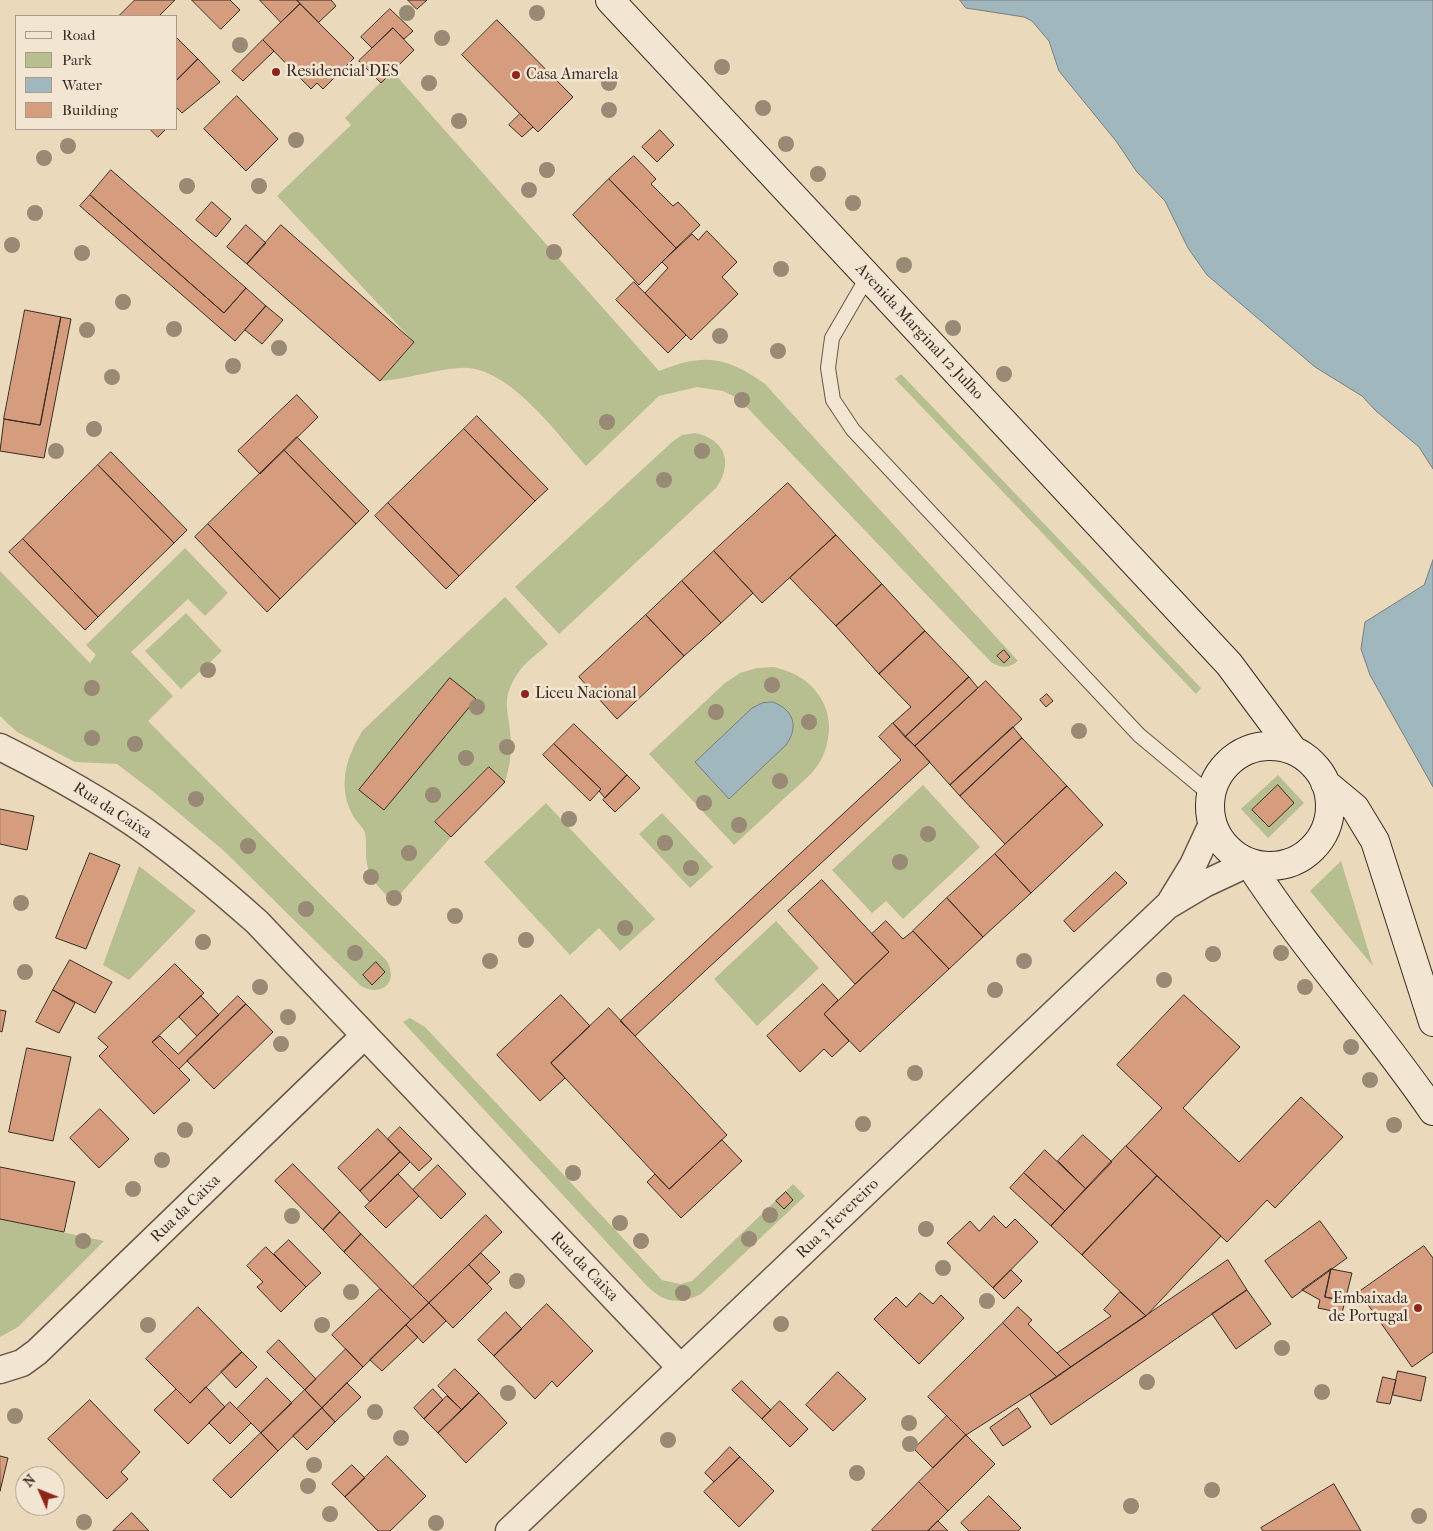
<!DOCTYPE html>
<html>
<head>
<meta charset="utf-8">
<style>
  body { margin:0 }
  #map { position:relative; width:1433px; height:1531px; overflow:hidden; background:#ebd9bb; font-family:"IM FELL French Canon",serif }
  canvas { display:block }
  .legend { position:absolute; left:15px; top:15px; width:162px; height:115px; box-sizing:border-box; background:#f2e6d3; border:1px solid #a99c8d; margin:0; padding:6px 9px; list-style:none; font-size:15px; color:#3b2c24 }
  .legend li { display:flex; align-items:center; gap:10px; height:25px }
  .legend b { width:25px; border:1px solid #a99c8d }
  .north { position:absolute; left:15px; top:1466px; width:50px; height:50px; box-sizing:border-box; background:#f2e6d3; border:1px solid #a99c8d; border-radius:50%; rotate:314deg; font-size:14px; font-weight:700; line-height:20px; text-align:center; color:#3b2c24 }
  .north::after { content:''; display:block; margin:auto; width:18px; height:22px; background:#8f2418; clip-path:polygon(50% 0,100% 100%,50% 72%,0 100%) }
</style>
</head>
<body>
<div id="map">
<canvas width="1433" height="1531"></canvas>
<ul class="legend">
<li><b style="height:6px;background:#f2e6d3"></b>Road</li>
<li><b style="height:14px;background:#b7bf90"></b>Park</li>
<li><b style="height:14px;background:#9fb7bd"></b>Water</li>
<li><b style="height:14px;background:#d59c7e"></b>Building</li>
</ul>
<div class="north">N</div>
</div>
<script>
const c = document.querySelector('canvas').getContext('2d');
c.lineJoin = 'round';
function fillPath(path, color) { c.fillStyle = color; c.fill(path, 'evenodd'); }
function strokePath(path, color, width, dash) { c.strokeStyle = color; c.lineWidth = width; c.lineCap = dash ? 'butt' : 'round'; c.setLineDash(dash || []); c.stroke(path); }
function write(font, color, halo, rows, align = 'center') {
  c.font = font + ' "IM FELL French Canon",serif'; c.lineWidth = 5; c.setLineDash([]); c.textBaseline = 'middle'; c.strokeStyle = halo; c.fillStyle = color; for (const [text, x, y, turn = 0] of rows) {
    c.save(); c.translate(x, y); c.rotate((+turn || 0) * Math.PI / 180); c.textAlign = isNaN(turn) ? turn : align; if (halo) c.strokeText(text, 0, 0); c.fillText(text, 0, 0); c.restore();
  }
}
fillPath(new Path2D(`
  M392 71 659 371C703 353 726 356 765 384L1018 661C1009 668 1001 669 991 662L739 399 723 391 697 387 659 396 586 466C557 434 507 364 460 368 433 370 407 379 380 381L414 342 277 196 351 125 345 118Z
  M901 374 1201 688 1196 694 895 379Z
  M695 433C725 439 734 463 716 488L559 634 515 587 672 442 682 435Z
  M185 548 228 593 205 616 188 599 131 652 173 696 148 721 386 960C400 981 382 998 361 986L224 851 155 793 117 764 75 762 17 732 0 716V571L90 663 96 655 86 645Z
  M505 597 548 644C539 653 525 662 518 673 498 702 511 714 511 744 511 757 509 769 505 782L489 767 435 821 451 837 393 902C383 892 369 879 367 864 365 854 367 844 365 833 363 826 355 821 352 814 337 784 347 756 363 730Z
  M186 613 222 651 181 689 145 651Z
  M774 667C797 673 813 682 824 704 832 721 830 743 821 760 814 773 801 783 790 793 771 811 752 828 734 845L649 754 725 683 740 673 757 668Z
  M1278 775 1304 803 1268 838 1241 809Z
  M923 785 980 847 903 919 886 901 872 913 832 870Z
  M546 803 655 919 620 951 599 928 570 955 484 862Z
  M662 813 713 867 690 888 639 834Z
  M1341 861 1373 966 1310 891Z
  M139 866 196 911 129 980 103 965Z
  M776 921 819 968 757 1026 714 979Z
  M410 1018 425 1027 662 1280 680 1284 692 1281 793 1184 805 1196 701 1294C680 1305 664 1303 647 1286L403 1022Z
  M0 1219 104 1241 18 1327 0 1337Z`), '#b7bf90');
const water = new Path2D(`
  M960 0H1433V469L1419 447 1376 411 1362 396 1315 367 1207 275 1188 248 1165 201 1137 172 1116 141 1059 71 1049 41 1032 21 1024 17 966 8Z
  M1433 560V787L1370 675 1361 649 1365 622 1424 585Z
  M773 702C794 710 799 727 786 745L729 799 695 762 752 708 762 703Z`);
fillPath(water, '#9fb7bd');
strokePath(water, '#777f80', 1);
const building = new Path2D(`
  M135 0H175L159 16H119Z
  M192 0H230L240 10 221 29Z
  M260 0H297L300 4 281 22Z
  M297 0H331L336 6 319 22Z
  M408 0H427L417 9Z
  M300 4 354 58 323 89 317 83 311 89 263 40Z
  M390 9 413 31 404 39 393 28 372 48 361 37Z
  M497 20 573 97 538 132 462 55Z
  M393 28 414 50 381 83 359 61Z
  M176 37 198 59 176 81Z
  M263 40 274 51 243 81 232 71Z
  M198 59 220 82 182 113 176 107V81Z
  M237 96 278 139 246 171 204 129Z
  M520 114 533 127 522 137 509 125Z
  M150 129H166L158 137Z
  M660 130 674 145 657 162 642 147Z
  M634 156 656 179 651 184 673 206 678 202 700 225 676 248 609 179Z
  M111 170 246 288 224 313 90 195Z
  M609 179 676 248 639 285 573 215Z
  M90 195 224 313 246 288 266 306 235 341 80 206Z
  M212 202 231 219 216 237 196 220Z
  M246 225 266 243 247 264 227 247Z
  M281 225 414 342 380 381 247 264Z
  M707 231 737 262 722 277 738 294 691 340 645 293 668 268 662 262 692 234 698 240Z
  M634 282 686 335 668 353 616 300Z
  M266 306 283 320 262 344 245 330Z
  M25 310 61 317 40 425 4 419Z
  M61 317 71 319 44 458 0 451 4 419 40 425Z
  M297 395 318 417 260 474 238 451Z
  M477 416 548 489 535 501 464 429Z
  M464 429 535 501 459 576 388 503Z
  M297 437 369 511 356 524 284 450Z
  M284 450 356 524 280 599 208 524Z
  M111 452 187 530 174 543 98 465Z
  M98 465 174 543 98 617 23 539Z
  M788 483 836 535 762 603 714 551Z
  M388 503 459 576 446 589 375 516Z
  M208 524 280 599 267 612 195 537Z
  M836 535 882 584 836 626 790 578Z
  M23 539 98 617 85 630 9 552Z
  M714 551 753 593 721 623 682 581Z
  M682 581 721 623 684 656 646 615Z
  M882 584 925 631 879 674 836 626Z
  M646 615 684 656 617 719 579 677Z
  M925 631 969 677 905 737 893 723 911 707 879 674Z
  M1004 650 1010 657 1004 663 997 656Z
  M969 677 978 688 915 746 905 737Z
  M450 678 476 699 384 810 359 790Z
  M986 681 1022 719 950 785 915 746Z
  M1047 694 1053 701 1046 707 1040 700Z
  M893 723 930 762 635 1036 620 1021 901 760 879 737Z
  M574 724 627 775 605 798 599 791 601 789 554 744Z
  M1013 727 1022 738 960 796 950 785Z
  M1022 738 1067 786 1005 844 960 796Z
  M554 744 601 789 590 801 543 755Z
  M489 767 505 782 451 837 435 822Z
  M627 775 640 788 615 812 603 800Z
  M1278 785 1294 803 1269 827 1252 810Z
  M1067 786 1103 825 1031 893 995 854Z
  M0 809 34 816 27 850 0 844Z
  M90 853 120 865 86 949 56 938Z
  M995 854 1031 893 983 937 947 898Z
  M1116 872 1127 883 1074 932 1064 921Z
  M822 880 889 952 855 984 788 911Z
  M947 898 983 937 949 969 913 931Z
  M886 921 903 939 913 931 949 969 860 1052 824 1014 889 952 872 934Z
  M70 960 112 982 95 1013 53 990Z
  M376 962 385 972 372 985 363 975Z
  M175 964 204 993 152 1042 190 1080 154 1114 99 1056 108 1047 98 1038Z
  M823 984 838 1000 824 1014 849 1041 832 1057 824 1049 800 1072 767 1036Z
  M53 990 75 1003 59 1033 36 1022Z
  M561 995 590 1026 551 1063 565 1078 540 1101 497 1055Z
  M1184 995 1240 1047 1183 1108 1239 1162 1301 1097 1343 1137 1275 1208 1267 1200 1227 1242 1126 1146 1162 1108 1117 1065Z
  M201 996 219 1015 197 1036 179 1017Z
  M238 996 246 1004 179 1069 152 1042 160 1036 178 1054Z
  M246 1004 273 1032 214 1089 187 1061Z
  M609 1008 727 1135 669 1189 551 1063Z
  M0 1010 6 1011 2 1032 0 1031Z
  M27 1048 71 1057 53 1141 9 1132Z
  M100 1109 129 1139 99 1168 70 1138Z
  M400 1127 432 1159 419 1171 388 1139Z
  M378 1129 400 1152 360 1191 338 1168Z
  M1083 1135 1112 1162 1086 1189 1058 1161Z
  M722 1140 742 1161 681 1218 647 1182 655 1174 669 1189Z
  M1126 1146 1157 1176 1082 1255 1051 1226Z
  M1045 1150 1086 1189 1065 1211 1024 1173Z
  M400 1152 410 1162 370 1202 360 1191Z
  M293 1164 340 1212 323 1230 275 1181Z
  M438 1165 466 1194 441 1219 413 1190Z
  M0 1167 75 1182 64 1232 0 1219Z
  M1024 1173 1065 1211 1051 1226 1010 1188Z
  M398 1174 419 1196 386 1228 365 1207Z
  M1157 1176 1221 1236 1146 1316 1082 1255Z
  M786 1192 793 1200 784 1209 776 1201Z
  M340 1212 361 1234 344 1252 323 1230Z
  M486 1215 502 1232 429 1303 413 1287Z
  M994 1216 1006 1228 1015 1219 1038 1242 993 1288 947 1243 970 1221 979 1231Z
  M1320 1221 1347 1258 1292 1298 1265 1261Z
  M361 1234 429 1303 411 1320 344 1252Z
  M289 1240 321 1273 306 1287 274 1254Z
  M1424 1246 1433 1258V1352L1412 1367 1359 1292Z
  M266 1247 306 1287 281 1312 257 1287 263 1282 247 1266Z
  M481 1253 500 1272 487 1284 469 1265Z
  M1228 1260 1247 1290 1051 1425 1030 1395Z
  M469 1265 492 1289 453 1328 429 1303Z
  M1331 1269 1325 1297 1345 1301 1342 1313 1318 1308 1320 1300 1302 1290Z
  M1331 1269 1352 1273 1345 1301 1325 1297Z
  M1011 1270 1022 1281 1004 1299 993 1288Z
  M380 1289 411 1320 363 1367 332 1335Z
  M1247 1290 1271 1324 1236 1349 1212 1314Z
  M1120 1292 1146 1316 1071 1367 1057 1353 1111 1316 1104 1310Z
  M920 1293 933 1304 941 1295 964 1318 919 1364 874 1319 896 1297 906 1307Z
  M429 1303 446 1321 423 1343 406 1325Z
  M547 1304 593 1351 557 1387 552 1381 535 1399 494 1356Z
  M198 1307 242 1352 190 1403 146 1359Z
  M1018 1307 1032 1320 1028 1324 1071 1367 1057 1377 1003 1323Z
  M506 1312 522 1329 494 1356 478 1340Z
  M1003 1323 1057 1377 966 1435 928 1397Z
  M406 1325 418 1337 382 1371 370 1360Z
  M279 1340 316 1379 305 1390 267 1352Z
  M346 1349 363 1367 322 1408 305 1390Z
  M242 1352 257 1367 236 1388 221 1372Z
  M455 1369 479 1393 462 1410 438 1386Z
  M1398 1371 1426 1377 1421 1401 1393 1395Z
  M838 1372 866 1399 833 1431 806 1405Z
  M1383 1377 1396 1380 1390 1404 1377 1402Z
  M267 1378 292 1403 261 1433 237 1409Z
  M742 1381 771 1410 762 1419 732 1390Z
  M347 1383 361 1397 335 1422 322 1408Z
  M206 1387 225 1407 188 1444 154 1410 176 1389 190 1403Z
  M433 1389 443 1400 424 1419 414 1408Z
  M305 1390 322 1408 278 1451 261 1433Z
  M479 1393 507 1423 466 1463 438 1433Z
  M447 1396 462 1410 438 1433 424 1419Z
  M90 1400 140 1452 121 1472 128 1479 107 1499 48 1439Z
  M780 1401 808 1429 790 1447 762 1419Z
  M230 1402 251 1423 230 1444 209 1423Z
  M322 1408 335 1422 307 1450 293 1436Z
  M1018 1408 1031 1427 1003 1446 990 1428Z
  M947 1416 966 1435 933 1468 914 1449Z
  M261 1433 278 1451 231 1498 213 1480Z
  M966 1435 995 1464 948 1511 919 1482Z
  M730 1447 740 1457 714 1482 705 1473Z
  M0 1456 8 1458 0 1491Z
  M387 1456 426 1496 390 1531H378L345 1497Z
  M740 1457 774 1491 739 1527 704 1492Z
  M352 1465 365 1478 345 1497 332 1484Z
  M919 1482 948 1511 928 1531H873L872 1530Z
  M1334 1484 1361 1531H1263L1261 1528Z
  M989 1496 1021 1528 1018 1531H969L961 1523Z
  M132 1513 149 1531H113Z
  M938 1521 948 1531H928Z`);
fillPath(building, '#d59c7e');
strokePath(building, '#3b2c24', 1);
const lane = new Path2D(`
  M868 276 832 338 828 368 833 400 853 430 1139 735 1211 795`);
const street = new Path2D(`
  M0 747C50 772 99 799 145 831 184 859 221 890 257 922L681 1368
  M1171 901 1193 865 1212 824
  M0 1370 22 1363 37 1352 364 1036
  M509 1531 1167 906 1204 884 1249 863`);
const secondary = new Path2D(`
  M610 0 1229 664 1293 750
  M1210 806a60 60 0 1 1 120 0a60 60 0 1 1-120 0Z
  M1325 783 1355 808 1375 841 1433 1022
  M1249 863C1305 950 1375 1026 1433 1111`);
strokePath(lane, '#67574a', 16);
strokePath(street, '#67574a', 29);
strokePath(secondary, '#3b2c24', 30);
strokePath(lane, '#f2e6d3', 14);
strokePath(street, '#f2e6d3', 26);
strokePath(secondary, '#f2e6d3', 28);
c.fillStyle = '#988a74';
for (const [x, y] of [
  [407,13],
  [537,13],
  [442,38],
  [240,45],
  [722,67],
  [429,83],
  [609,83],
  [763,108],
  [609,110],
  [459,121],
  [296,140],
  [786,144],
  [68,146],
  [44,158],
  [547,170],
  [818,174],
  [187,186],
  [259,186],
  [529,190],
  [853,203],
  [35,213],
  [12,245],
  [554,252],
  [82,253],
  [904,265],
  [781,269],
  [123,302],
  [953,328],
  [174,329],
  [87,330],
  [720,336],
  [279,348],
  [778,351],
  [233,366],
  [1004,374],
  [112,377],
  [742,400],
  [607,422],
  [94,429],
  [56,451],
  [702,451],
  [664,480],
  [208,670],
  [772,685],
  [92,688],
  [477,707],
  [716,712],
  [809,722],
  [1079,731],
  [92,738],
  [135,744],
  [507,747],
  [466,758],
  [780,781],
  [433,795],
  [196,799],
  [704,803],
  [569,819],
  [739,825],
  [928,834],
  [665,843],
  [248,846],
  [409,853],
  [900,862],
  [691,868],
  [371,877],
  [394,898],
  [21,903],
  [306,909],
  [455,916],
  [625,928],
  [526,940],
  [203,942],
  [355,953],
  [1281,953],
  [1213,954],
  [490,961],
  [1024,961],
  [25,972],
  [1164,980],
  [260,987],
  [1305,987],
  [995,990],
  [288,1017],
  [281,1044],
  [1351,1047],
  [915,1073],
  [1370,1080],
  [863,1124],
  [1394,1125],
  [185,1130],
  [162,1160],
  [573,1173],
  [133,1189],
  [770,1215],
  [292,1216],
  [620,1223],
  [926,1229],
  [749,1239],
  [83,1241],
  [641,1241],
  [943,1268],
  [517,1281],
  [351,1292],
  [683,1293],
  [987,1301],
  [781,1324],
  [148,1325],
  [322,1325],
  [1282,1348],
  [1147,1382],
  [1322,1392],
  [508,1393],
  [375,1412],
  [15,1416],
  [909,1423],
  [401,1438],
  [668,1440],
  [910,1444],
  [314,1465],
  [857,1473],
  [308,1486],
  [1212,1490],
  [1131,1506],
  [330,1514],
  [1419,1516],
  [84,1522],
  [436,1523]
]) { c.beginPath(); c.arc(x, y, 8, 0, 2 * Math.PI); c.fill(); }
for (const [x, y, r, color] of [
  [276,72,5,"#8f2418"],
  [516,75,5,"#8f2418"],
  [525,694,5,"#8f2418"],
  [1418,1308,5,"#8f2418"]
]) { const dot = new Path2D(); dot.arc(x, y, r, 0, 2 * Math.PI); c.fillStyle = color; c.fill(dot); strokePath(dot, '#f2e6d3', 2); }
write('16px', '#3b2c24', '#f2e6d3', [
  ["Residencial DES",286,72],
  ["Casa Amarela",526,75],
  ["Liceu Nacional",535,694],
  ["Embaixada",1408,1299,"right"],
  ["de Portugal",1408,1317,"right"]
], 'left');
write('16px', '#3b2c24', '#f2e6d3', [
  ["Avenida Marginal 12 Julho",919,332,47],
  ["Rua da Caixa",112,811,33],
  ["Rua da Caixa",186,1209,-44],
  ["Rua 3 Fevereiro",838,1219,-44],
  ["Rua da Caixa",584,1267,46]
]);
</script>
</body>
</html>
